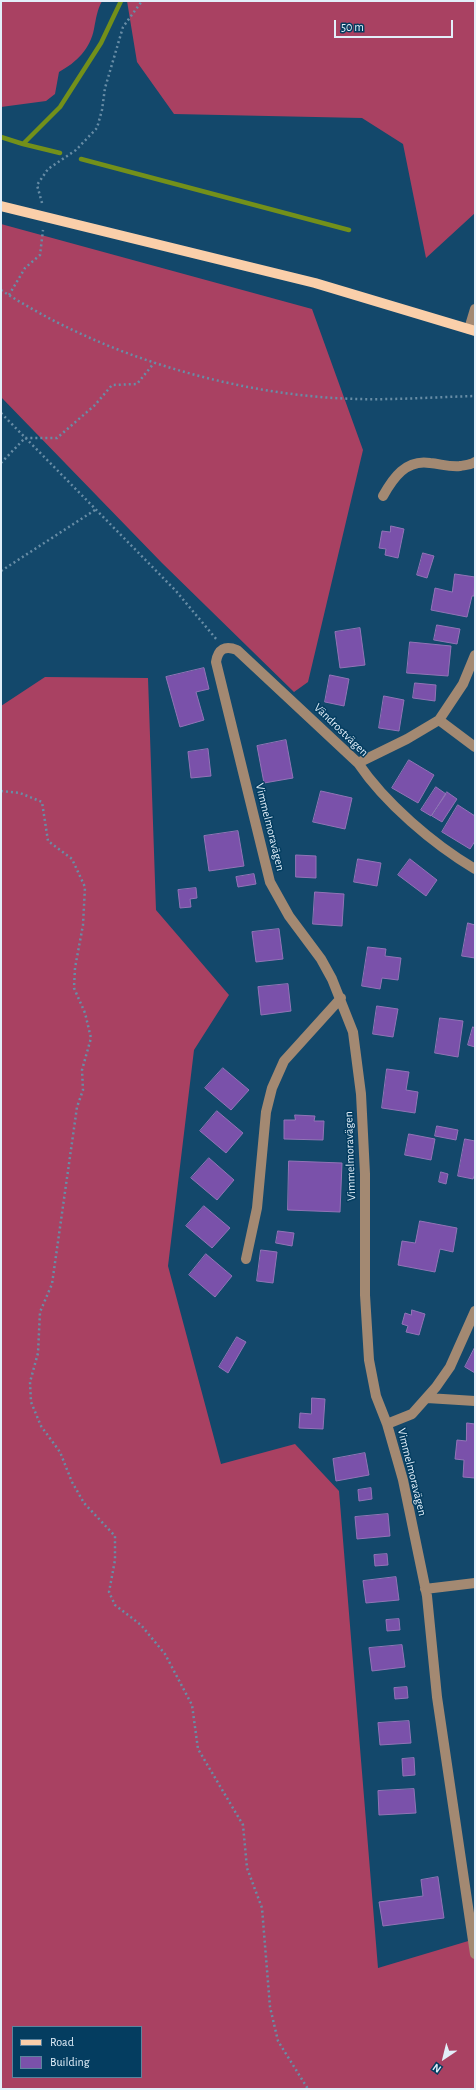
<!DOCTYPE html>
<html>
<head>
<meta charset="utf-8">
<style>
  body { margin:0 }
  #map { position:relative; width:476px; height:2090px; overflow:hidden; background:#13486b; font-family:"Alegreya Sans",sans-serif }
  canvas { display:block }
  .frame { position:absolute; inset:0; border:2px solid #e2effa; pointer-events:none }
  .legend { position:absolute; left:12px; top:2026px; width:130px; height:52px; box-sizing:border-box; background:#043d60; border:1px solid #5d849e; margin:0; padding:5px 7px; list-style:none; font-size:12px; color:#e2effa }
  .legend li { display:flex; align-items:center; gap:8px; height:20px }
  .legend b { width:20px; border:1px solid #5d849e }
  .north { position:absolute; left:424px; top:2038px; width:40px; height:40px; -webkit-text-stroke:3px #043d60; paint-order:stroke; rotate:215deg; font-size:11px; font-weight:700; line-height:16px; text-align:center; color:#e2effa }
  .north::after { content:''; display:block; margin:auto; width:14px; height:18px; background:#e2effa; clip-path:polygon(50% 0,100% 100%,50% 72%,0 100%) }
  .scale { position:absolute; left:334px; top:20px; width:119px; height:18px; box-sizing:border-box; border:2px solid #e2effa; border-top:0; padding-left:5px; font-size:12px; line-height:14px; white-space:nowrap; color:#e2effa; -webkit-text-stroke:3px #043d60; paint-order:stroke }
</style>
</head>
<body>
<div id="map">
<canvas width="476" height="2090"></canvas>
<div class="frame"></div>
<ul class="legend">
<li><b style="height:5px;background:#facfaa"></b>Road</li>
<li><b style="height:11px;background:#7a51aa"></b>Building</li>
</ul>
<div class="north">N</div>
<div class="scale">50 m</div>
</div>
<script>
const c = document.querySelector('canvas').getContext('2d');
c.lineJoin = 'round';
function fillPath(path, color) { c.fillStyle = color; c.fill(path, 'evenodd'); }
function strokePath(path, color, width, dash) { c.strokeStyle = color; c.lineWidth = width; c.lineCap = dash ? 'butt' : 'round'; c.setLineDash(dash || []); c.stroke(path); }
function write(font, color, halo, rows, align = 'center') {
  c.font = font + ' "Alegreya Sans",sans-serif'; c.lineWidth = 3; c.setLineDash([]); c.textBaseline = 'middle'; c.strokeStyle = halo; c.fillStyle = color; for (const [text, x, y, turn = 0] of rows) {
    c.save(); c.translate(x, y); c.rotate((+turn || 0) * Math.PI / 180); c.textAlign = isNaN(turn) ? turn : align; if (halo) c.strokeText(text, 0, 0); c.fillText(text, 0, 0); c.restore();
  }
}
fillPath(new Path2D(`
  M1 1H102C97 10 96 19 94 29 90 49 77 62 59 72L55 94 46 101 1 107Z
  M127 1H475V213L426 258 403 144 362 118 174 114 137 62Z
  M1 224 312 309 363 450 308 682 294 692 162 563 1 397Z
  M45 677 148 678 156 910 229 995 194 1050 168 1266 221 1464 295 1444 339 1491 378 1968 475 1939V2089H1V706ZM13 2027H141V2077H13Z`), '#a94162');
strokePath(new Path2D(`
  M1 137 23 144 60 107 101 43 121 1
  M23 144 60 153
  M81 159 349 230`), '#73901a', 4.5);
const building = new Path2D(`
  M391 526 404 529 398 558 385 555 386 549 379 548 382 531 390 532Z
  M423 553 434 556 427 578 417 575Z
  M455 574 475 577 474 596H472L467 617 431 610 435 588 452 592Z
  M437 625 460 629 457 644 434 640Z
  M360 628 365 665 340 668 335 632Z
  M410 642 451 646 448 676 407 673Z
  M204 668 209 689 196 692 204 720 180 727 166 677Z
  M330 675 349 679 344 706 325 702Z
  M415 683 436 685 435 701 413 698Z
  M384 696 404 700 399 731 379 728Z
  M286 740 293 778 264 783 257 746Z
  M208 749 211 776 191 778 188 752Z
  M409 760 434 775 418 803 392 788Z
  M436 787 446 794 431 816 421 810Z
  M321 791 352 798 345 829 313 822Z
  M447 792 457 799 442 822 432 816Z
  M458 805 475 816V841L470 849 442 832Z
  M238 831 244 866 209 871 204 836Z
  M296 855 316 856V878L296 877Z
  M358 859 381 863 377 886 354 882Z
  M410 859 437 880 426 896 398 875Z
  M254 874 256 884 238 887 236 877Z
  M196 888 197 898 190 899 191 907 180 908 178 890Z
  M315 892 344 894 342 926 313 924Z
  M468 923 475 925V958L462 956Z
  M279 929 283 959 256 962 252 932Z
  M368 947 386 949 385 956 401 958 398 980 382 978 380 989 362 986Z
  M288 984 291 1011 261 1015 258 987Z
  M377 1006 398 1009 393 1037 373 1034Z
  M440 1018 463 1021 458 1057 435 1053Z
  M473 1027 475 1028V1047L468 1045Z
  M223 1068 249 1090 231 1110 205 1088Z
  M387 1069 409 1072 406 1090 418 1092 415 1113 382 1108Z
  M217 1111 243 1133 226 1153 200 1131Z
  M295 1115 315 1116 314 1121H324L323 1140 284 1139V1120H295Z
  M437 1126 458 1130 456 1140 435 1136Z
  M409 1134 435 1139 431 1160 405 1155Z
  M465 1139 475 1141V1174L473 1179 458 1176Z
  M209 1158 234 1180 217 1200 191 1178Z
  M289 1161 342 1163 340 1212 288 1210Z
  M441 1172 448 1174 446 1184 439 1182Z
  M204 1206 230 1228 212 1248 186 1226Z
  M420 1221 457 1228 453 1252 440 1249 435 1272 398 1265 402 1241 415 1243Z
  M278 1231 294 1233 292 1246 276 1243Z
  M261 1250 277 1252 273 1283 257 1281Z
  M206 1254 232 1276 215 1297 189 1275Z
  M412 1310 425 1314 419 1335 406 1332 408 1326 402 1324 405 1313 411 1315Z
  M237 1337 246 1342 228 1373 219 1367Z
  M475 1347V1373L465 1367Z
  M312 1398 325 1399 323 1429 299 1428 300 1413 311 1414Z
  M467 1423 475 1424V1478L463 1477 464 1460 455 1459 457 1440 466 1441Z
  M365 1453 369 1475 336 1481 333 1459Z
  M371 1488 372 1499 359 1501 358 1490Z
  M388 1514 390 1536 357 1539 355 1517Z
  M387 1554 388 1565 375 1566 374 1555Z
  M396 1577 399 1600 366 1603 363 1581Z
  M399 1619 400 1630 387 1631 386 1620Z
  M402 1645 405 1667 372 1671 369 1648Z
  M407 1687 408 1698 395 1699 394 1688Z
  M409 1721 411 1743 380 1745 378 1723Z
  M414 1758 415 1775 403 1776 402 1759Z
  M414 1789 416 1813 379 1815 378 1791Z
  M438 1877 444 1918 383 1926 379 1902 423 1896 421 1880Z`);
fillPath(building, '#7a51aa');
strokePath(building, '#9174b6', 1);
strokePath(new Path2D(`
  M42 203 37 185 48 169 76 150 97 128 102 110 105 88 123 27 142 1
  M1 290C102 356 236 396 357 399 396 400 436 397 475 396
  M9 295 25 268 40 255 43 230
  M1 413 176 591 217 640
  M1 463 25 438H57L95 405 112 385 137 384 154 363
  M1 571 95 510
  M1 791 20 793 42 802 48 841 72 859 85 887 83 925 75 968 74 988 85 1013 91 1038 82 1070 83 1090 77 1107 52 1284 40 1312 38 1353 30 1382 31 1402 41 1426 60 1452 72 1482 84 1503 115 1536V1560L109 1592 115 1605 141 1625 165 1654 192 1705 198 1749 243 1825 247 1868 262 1908 270 2007 278 2041 308 2089`), '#688da6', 2.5, [2, 3]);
strokePath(new Path2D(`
  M469 329 475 309
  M383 496C393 478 406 459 430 463 441 464 449 467 460 466 465 465 471 465 475 462
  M439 720 475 747
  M358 763 407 739 439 720 463 684 475 655
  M475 869C433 844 385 803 358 763L237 650C225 645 218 649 216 662L270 882 289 916 321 959 332 979 353 1032 361 1094 365 1174V1295L369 1360 376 1396 387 1424 403 1480 427 1596 437 1697 475 1954
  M246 1259 257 1208 266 1112 272 1088 284 1061 341 998
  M427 1398 475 1401
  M387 1424 412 1414 436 1387 450 1367 475 1311
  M425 1589 475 1583`), '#a38972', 10);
strokePath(new Path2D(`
  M1 206 315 283 475 331`), '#facfaa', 10);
write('12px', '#e2effa', '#043d60', [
  ["Vändrostvägen",341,730,44],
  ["Vimmelmoravägen",270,827,76],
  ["Vimmelmoravägen",350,1156,-92],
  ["Vimmelmoravägen",412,1472,76]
]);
</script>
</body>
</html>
